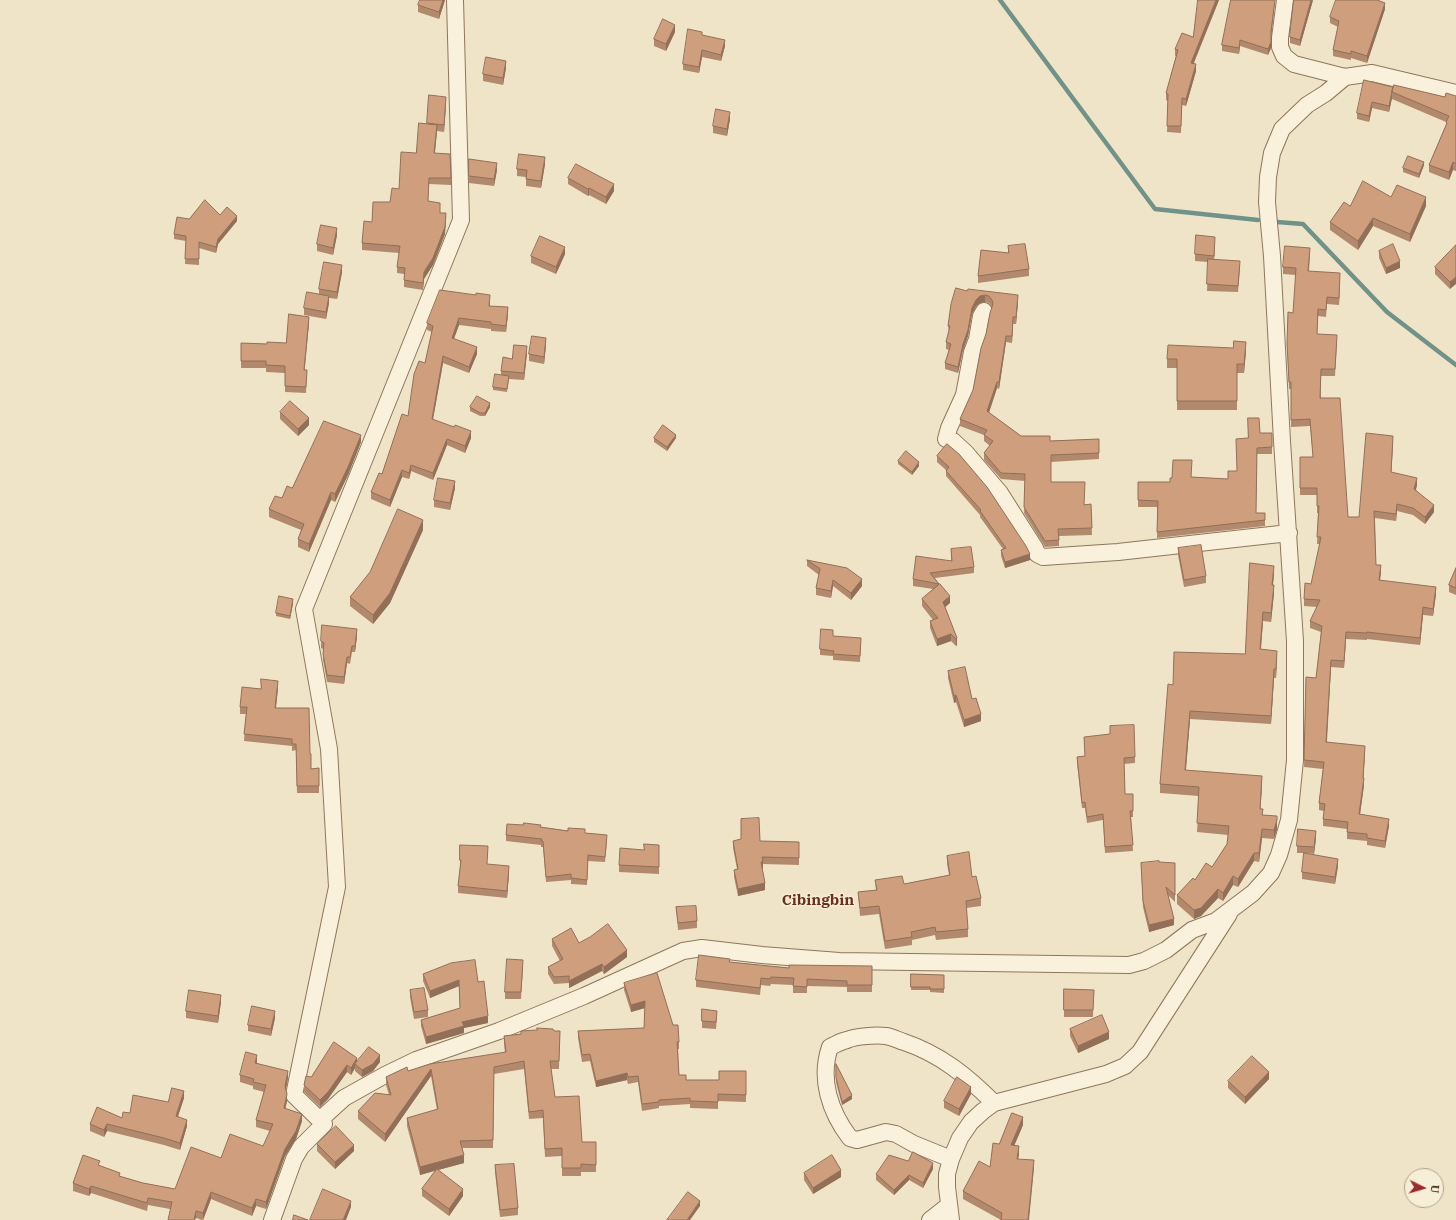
<!DOCTYPE html>
<html>
<head>
<meta charset="utf-8">
<style>
  body { margin:0 }
  #map { position:relative; width:1456px; height:1220px; overflow:hidden; background:#f0e4c8; font-family:"IBM Plex Serif",serif }
  canvas { display:block }
  .north { position:absolute; left:1404px; top:1168px; width:40px; height:40px; box-sizing:border-box; background:#f7eed8; border:1px solid #ada18e; border-radius:50%; rotate:95deg; font-size:11px; font-weight:700; line-height:16px; text-align:center; color:#3d2e20 }
  .north::after { content:''; display:block; margin:auto; width:14px; height:18px; background:#9e2a2b; clip-path:polygon(50% 0,100% 100%,50% 72%,0 100%) }
</style>
</head>
<body>
<div id="map">
<canvas width="1456" height="1220"></canvas>
<div class="north">U</div>
</div>
<script>
const c = document.querySelector('canvas').getContext('2d');
c.lineJoin = 'round';
function strokePath(path, color, width, dash) { c.strokeStyle = color; c.lineWidth = width; c.lineCap = dash ? 'butt' : 'round'; c.setLineDash(dash || []); c.stroke(path); }
function fillPath(path, color) { c.fillStyle = color; c.fill(path, 'evenodd'); }
function write(font, color, halo, rows, align = 'center') {
  c.font = font + ' "IBM Plex Serif",serif'; c.lineWidth = 3; c.setLineDash([]); c.textBaseline = 'middle'; c.strokeStyle = halo; c.fillStyle = color; for (const [text, x, y, turn = 0] of rows) {
    c.save(); c.translate(x, y); c.rotate((+turn || 0) * Math.PI / 180); c.textAlign = isNaN(turn) ? turn : align; if (halo) c.strokeText(text, 0, 0); c.fillText(text, 0, 0); c.restore();
  }
}
strokePath(new Path2D(`
  M1000 0 1155 209 1258 220
  M1277 222 1303 224 1387 312 1456 365`), '#6f938a', 4.5);
const street = new Path2D(`
  M1285 0 1280 38V47L1284 56 1294 64 1345 77
  M984 311 981 316 977 339 972 352 964 395 949 428 946 439 953 441 966 453 1000 493 1035 548 1037 554 1043 557 1118 552 1289 533
  M324 1124 294 1095 337 887 329 749 304 609 461 220 455 0
  M951 1159 914 1144 896 1134 886 1132 857 1140 850 1138C830 1112 819 1079 830 1047 835 1045 841 1041 847 1040 856 1036 876 1035 886 1036 892 1037 898 1040 904 1042 940 1054 967 1076 994 1103
  M272 1220 294 1159 301 1147 324 1124 322 1118 344 1098 385 1075 416 1060 499 1031 584 996 683 951 702 948 762 955 839 961 1129 965 1144 961 1166 950 1192 930 1216 921 1253 893 1271 873 1279 855 1289 820 1295 760V641L1282 441 1272 256 1267 202 1268 177 1272 153 1282 129 1307 105 1326 93 1345 77 1372 73 1456 93
  M930 1220 949 1205
  M951 1220 947 1187V1174L951 1159 960 1138 971 1122 983 1111 994 1103 1106 1074 1125 1066 1140 1052 1229 914`);
strokePath(street, '#8d765c', 18);
strokePath(street, '#faf1dc', 16);
fillPath(new Path2D(`
  M445 0 439 19 418 12V5Z
  M1219 0 1194 63 1196 71 1186 106 1182 105 1181 133 1167 132 1168 101 1166 100V93L1176 56H1175V49L1193 37Z
  M1231 0H1275L1271 36V48L1268 55 1240 46 1239 54 1222 51V45Z
  M1313 0 1300 46 1290 43V37Z
  M1385 9 1367 63 1351 58V60L1333 56V50L1338 27 1330 23V17Z
  M675 32 666 51 654 46V39Z
  M702 35 725 46 721 61 702 57 699 73 683 70V64Z
  M506 68 503 85 483 81V74Z
  M1393 87 1445 97 1456 96V171L1453 170 1449 180 1429 172V165L1446 125V122L1392 99V98L1389 112 1372 108 1369 122 1357 119V113Z
  M429 95 446 104 444 132 437 131 435 153 451 178V185L429 184 428 201 440 213 446 220 445 234 433 265 424 279 423 290 404 287V274L397 273V267L399 253 362 250V243L372 222 390 202 399 189 416 153 427 124Z
  M730 119 727 136 713 133V126Z
  M469 159 497 170 494 186 469 183Z
  M545 164 541 188 526 186V177L517 176V169Z
  M1424 165 1419 178 1403 172V168Z
  M568 178 614 191 606 204 589 195 588 196 568 184Z
  M1391 197 1426 206 1410 242 1373 226 1358 250 1330 230V222L1350 206Z
  M220 215 237 221 218 244 216 253 199 248V265L185 264 186 241 174 239V234L189 219Z
  M337 235 333 255 317 251V244Z
  M1215 244 1214 259 1240 268 1238 292 1207 291 1208 262 1195 261V254Z
  M1456 245 1450 289 1435 274V267Z
  M1008 246 1029 269V276L978 283V276L1008 253Z
  M1379 251 1400 268 1386 274 1379 258Z
  M565 254 556 274 531 263V256Z
  M1310 256 1309 271 1340 280 1339 305 1327 304 1326 317 1318 316 1317 334 1337 342 1335 376H1321V398L1348 517H1359L1393 443 1391 473 1417 485 1416 490 1434 512 1425 524 1413 515 1397 511 1396 521 1375 518 1376 565 1381 572 1380 580 1436 594 1433 616 1423 615 1420 645 1367 639V640L1346 639 1344 668 1331 667 1327 742 1365 753 1363 778 1364 785 1360 815 1389 826 1385 848 1367 845V841L1347 839V829L1323 826V819L1324 811 1319 810V803L1323 769 1304 767 1306 677 1316 678 1321 632 1310 628V621L1317 607 1304 606V599L1311 584 1320 544H1317L1318 513H1317V495H1300V457H1313L1310 426 1291 427V389H1289L1287 342 1293 313 1296 275 1283 274V267Z
  M342 272 337 299 329 298V303L326 319 304 315V308L319 294V289Z
  M967 291 1018 302 1016 324H1013L1012 343 1006 342 999 389 997 388 989 413 1021 436 1050 441 1099 439V459L1051 462V482L1085 505 1091 504 1092 535 1059 536V546L1045 547 1024 513 1025 481 1001 479 984 460V453L990 446 984 441V435L960 426V419L973 390 992 307 989 303 985 302 980 303 976 306 972 314 968 336 963 350 958 373 945 369V363L949 350 946 349V342L949 332 948 326Z
  M490 301V306L508 314 506 332 491 331V329L459 325 454 338 477 354 469 373 443 363 433 419 471 438 465 453 447 445 433 480 411 471 409 479 402 477 390 507 371 499V492L382 474 408 416 425 363 432 332 427 330V323Z
  M309 323 304 370H307L306 393 285 392V373L266 372V368H241V343L267 344 286 343Z
  M546 345 544 364 529 361V354Z
  M1246 351 1244 373H1237V410H1177V368H1167V359Z
  M527 353 524 380 509 379 507 392 493 390V387L501 375V371L512 359Z
  M470 407H490L485 416H480L470 411Z
  M280 412 309 425 298 436 280 419Z
  M1260 433H1272V454H1257L1256 513 1265 520V526L1157 538V507H1138V482H1170L1192 477 1228 479 1237 471 1248 438Z
  M654 438H676L667 451 654 442Z
  M361 442 348 475 335 502 331 500 309 552 298 547V539L301 530 269 517V509L282 498 292 488Z
  M947 444 1030 560 1005 568 1001 556V550L1003 549 980 517V515L946 476V470L937 462V456Z
  M898 461 919 466 912 475 898 464Z
  M455 488 450 510 434 507V500Z
  M423 530 390 603 373 624 350 606V597Z
  M1178 548 1206 576V583L1184 587 1178 555Z
  M951 549 974 567V573L935 578 939 584 950 603 945 607 957 638V645L956 646 951 641 937 646 930 628V621L933 620 922 606V599L933 589 913 586V579L951 561Z
  M807 560 862 586 851 600 833 586 831 598 816 595V588L819 575 807 566Z
  M1456 568V595L1449 592V585Z
  M1274 574 1273 585 1274 593 1271 622 1263 621 1261 649 1277 659 1276 678H1274L1271 724 1190 719 1186 770 1262 785 1260 809 1263 815 1277 829 1274 839 1262 838 1259 862 1254 861 1238 887 1233 885 1223 901 1218 898 1201 916 1194 919 1177 904V895L1212 867 1227 844 1228 835 1197 832 1199 796 1160 793V784L1173 685 1245 654Z
  M293 603 290 619 276 616V613Z
  M357 636 355 652H352L350 664 347 663 344 684 327 682 323 660V649L321 648V641Z
  M833 636 861 644 860 662 833 660V656L820 655V649Z
  M948 671 972 699 981 721 964 727 956 702 954 703 948 678Z
  M278 688 276 708 310 754 311 769 319 768V793H297L296 750 292 751V746L244 741 246 714H240V707L261 689Z
  M1084 737 1135 757V763L1124 764 1125 794H1133V817H1131L1133 851 1105 853 1103 820 1087 823 1085 808H1082L1077 763V757L1085 756Z
  M541 827 585 833 607 841 605 862 588 861 587 885 571 884V880L546 882 543 847H541V845L506 841V835Z
  M1316 838 1314 854 1305 853 1338 866 1335 884 1302 879V872L1304 853H1297V846Z
  M733 841 799 842V865L763 864V868L762 869 765 890 738 896 734 877V870L737 869 733 848Z
  M659 845V874L619 872V865L644 850Z
  M947 856 972 877 981 898V906L966 908 968 929V937L936 940 935 935 912 940V945L885 949 879 914 860 916 858 892 876 890 875 880 904 884 949 875 947 864Z
  M460 860 488 864 509 873 507 898 458 893V886L460 867Z
  M1141 863H1175V902L1168 895 1174 925 1149 932 1143 907Z
  M676 907 697 921V928L678 930Z
  M552 939 579 943 627 957 604 974 602 971 569 988V983L554 984 548 974V967L560 961 552 946Z
  M730 962 789 968 872 966V992H847V987L807 986V993H793V985L771 984 770 986 761 985 760 995 696 987V980Z
  M523 967 521 999H505V992Z
  M423 974 478 982 488 1023 464 1028V1033L426 1044 421 1026V1020L460 1009 459 986 430 998 423 981Z
  M911 974 944 975V993L930 992V990H911Z
  M624 983 673 1025 679 1042V1049H678L679 1075 686 1080H719L746 1071V1102L718 1101V1109L690 1108V1104L659 1106V1108L642 1111 638 1082 628 1084 627 1080 596 1087 590 1061 582 1062 578 1038V1031L644 1028 645 1008 631 1012 624 990Z
  M1064 989 1094 990 1093 1017H1064Z
  M410 990 428 1010V1017L414 1019 410 997Z
  M221 1002 218 1023 186 1018V1011Z
  M275 1018 271 1036 248 1031V1025Z
  M717 1018 716 1029 702 1028V1021Z
  M1070 1029 1109 1039 1078 1053 1070 1036Z
  M554 1031H560L559 1069H551L555 1097 582 1142H596V1172H581V1176H562V1156L545 1157 543 1118 529 1119 524 1069 494 1074 493 1148H462L464 1163 437 1170 463 1196 449 1216 422 1196V1189L436 1170 420 1175 407 1126V1118L437 1110 431 1076 385 1142 358 1119V1111L389 1095 386 1085V1077L408 1071 505 1053 504 1044V1036Z
  M357 1061 380 1062 373 1071 362 1077 355 1071V1068L351 1075 347 1072 328 1099 320 1107 304 1092V1085L311 1077Z
  M257 1062V1063L288 1078 286 1089 287 1101 285 1109 302 1121 296 1139 285 1156 266 1209 256 1206 252 1216 211 1199 203 1220H202L170 1209 148 1205 147 1211 91 1193 89 1196 73 1191V1183L100 1166 120 1177 143 1183 175 1189 221 1158 263 1146 270 1131 256 1127V1120L264 1092 253 1089V1086L240 1082V1075Z
  M836 1064 852 1099 842 1105 836 1082Z
  M1269 1079 1245 1104 1228 1088V1081Z
  M971 1094 959 1116 944 1108V1101Z
  M184 1098 178 1116 187 1126 180 1150 164 1145 107 1131 104 1137 90 1131V1124L122 1118 130 1113Z
  M1023 1125 1014 1146 1019 1154 1018 1159 1034 1168 1001 1220 963 1199V1191L990 1167 999 1144Z
  M317 1144 354 1151 335 1169 317 1151Z
  M495 1165 518 1208V1215L500 1217 495 1172Z
  M933 1169 923 1188 909 1180 894 1195 876 1180V1174Z
  M804 1173 841 1177 813 1194 804 1180Z`), '#b2896c');
fillPath(new Path2D(`
  M443 0H445L439 19V12Z
  M1216 0H1219L1191 69V63Z
  M1275 0 1271 37V31Z
  M1311 0H1313L1300 46V40Z
  M1385 3V9L1367 63V56Z
  M675 25V32L666 51V44Z
  M725 40V46L721 61V55Z
  M1240 40V46L1239 54V48Z
  M1271 42V48L1268 55V49Z
  M702 50V57L699 73V67Z
  M506 61V68L503 85V78Z
  M1196 64V71L1186 106V99Z
  M1392 92V98L1389 112V106Z
  M446 97V104L444 132V125Z
  M1372 102V108L1369 122V116Z
  M730 112V119L727 136V129Z
  M437 125V131L434 160V153Z
  M545 157V164L541 188V181Z
  M1424 162V165L1419 178V174Z
  M1453 162V170L1449 180V172Z
  M497 163V170L494 186V179Z
  M614 184V191L606 204V197Z
  M589 188V195L588 196V189Z
  M1426 197V206L1410 242V234Z
  M446 213 445 234 433 265 424 279 423 290V283L424 272Z
  M237 216V221L218 244 216 253V247L218 239Z
  M1373 218V226L1358 250V241Z
  M337 228V235L333 255V248Z
  M1215 237V244L1214 262V256Z
  M565 247V254L556 274V267Z
  M1400 261V268L1386 274V268Z
  M342 265V272L337 299V292Z
  M1340 273V280L1339 305V298Z
  M1456 277V284L1450 289V282Z
  M985 295V302L980 303 976 306 972 314 968 336 963 350 958 373V367L963 344 972 308 976 300 980 296Z
  M1018 295V302L1016 324V317Z
  M329 296V303L326 319V312Z
  M508 307V314L506 332V326Z
  M309 317V323L304 377V370Z
  M1013 317V324L1012 343V336Z
  M459 318V325L452 344V338Z
  M1006 336V342L999 389V382Z
  M546 338V345L544 364V357Z
  M1246 342V351L1244 373V364Z
  M527 346V353L524 380V373Z
  M477 347V354L469 373V367Z
  M443 356V363L432 425V419Z
  M997 382V388L987 418V411Z
  M490 403V407L485 416V413Z
  M309 418V425L298 436V429Z
  M471 431V438L465 453V446Z
  M361 435V442L348 475 335 502V494Z
  M676 435V438L667 451V447Z
  M1393 436V443L1391 480V472Z
  M447 439V445L433 480V473Z
  M919 462V466L912 475V472Z
  M411 465V471L409 479V473Z
  M402 470V477L390 507V500Z
  M1417 478V485L1414 496V489Z
  M455 481V488L450 510V503Z
  M331 492V500L309 552V544Z
  M1397 504V511L1396 521V514Z
  M1434 505V512L1425 524V517Z
  M423 520V530L390 603 373 624V615Z
  M1030 554V560L1005 568V562Z
  M1381 565V572L1379 587V580Z
  M1274 566V574L1272 593V585Z
  M862 579V586L851 600V593Z
  M833 580V586L831 598V591Z
  M1274 585V593L1271 622V613Z
  M1436 587V594L1433 616V609Z
  M950 596V603L943 609V602Z
  M293 599V603L290 619V616Z
  M1423 607V615L1420 645V638Z
  M1263 612V621L1260 658V649Z
  M357 629V636L355 652V646Z
  M1346 632V639L1344 668V661Z
  M951 634V641L937 646V639Z
  M957 638V645L956 646V639Z
  M1277 651V659L1276 678V669Z
  M347 657V663L344 684V677Z
  M1331 660V667L1326 749V742Z
  M1274 669V678L1271 724V716Z
  M278 681V688L275 715V708Z
  M956 695V702L954 703V696Z
  M1190 711V719L1185 779V770Z
  M981 714V721L964 727V720Z
  M1365 746V753L1363 785V778Z
  M1262 776V785L1260 817V809Z
  M1364 778V785L1359 821V814Z
  M1277 816V829L1274 839V830Z
  M1389 819V826L1385 848V841Z
  M1262 829V838L1259 862V853Z
  M1316 831V838L1314 854V847Z
  M1254 853V861L1238 887V879Z
  M1338 859V866L1335 884V877Z
  M763 861V868L761 869V862Z
  M509 866V873L507 898V891Z
  M1233 876V885L1223 901V893Z
  M765 883V890L738 896V889Z
  M1218 889V898L1201 916 1194 919V910Z
  M1174 919V925L1149 932V925Z
  M627 950V957L604 974V967Z
  M602 964V971L569 988V981Z
  M459 980V986L430 998V991Z
  M221 995V1002L218 1023V1016Z
  M645 1001V1008L631 1012V1005Z
  M275 1011V1018L271 1036V1029Z
  M488 1016V1023L464 1028V1033L426 1044V1037L462 1022Z
  M1109 1032V1039L1078 1053V1046Z
  M257 1055V1062L255 1070V1063Z
  M380 1055V1062L373 1071 362 1077V1070Z
  M357 1058V1064H355V1068L351 1075V1068Z
  M347 1065V1072L328 1099 320 1107V1100Z
  M431 1069V1076L385 1142V1134Z
  M288 1071V1078L285 1093V1086Z
  M1269 1072V1079L1245 1104V1097Z
  M627 1073V1080L596 1087V1081Z
  M971 1087V1094L959 1116V1109Z
  M184 1091V1098L176 1122V1116Z
  M287 1094V1101L284 1115V1108Z
  M852 1095V1099L842 1105V1102Z
  M302 1114V1121L296 1139 285 1156 266 1209V1202L285 1149Z
  M1023 1117V1125L1011 1153V1145Z
  M187 1120V1126L180 1150V1143Z
  M107 1124V1131L104 1137V1130Z
  M354 1145V1151L335 1169V1162Z
  M1019 1146V1154L1017 1166V1159Z
  M464 1155V1163L420 1175V1167Z
  M1034 1160V1168L1029 1220H1028Z
  M933 1163V1169L923 1188V1183Z
  M841 1170V1177L813 1194V1188Z
  M909 1175V1180L894 1195V1190Z
  M91 1186V1193L89 1196V1189Z
  M463 1189V1196L449 1216V1209Z
  M211 1192V1199L203 1220V1213Z
  M256 1199V1206L252 1216V1208Z
  M351 1201V1207L346 1220H343Z
  M700 1201V1206L690 1220H687Z
  M196 1211V1218L195 1220H194Z`), '#916f58');
const building = new Path2D(`
  M420 0H443L439 12 418 5Z
  M1198 0H1216L1191 63 1196 64 1186 99 1182 98 1181 126H1167L1168 94 1166 93 1178 50 1175 49 1182 33 1193 37Z
  M1231 0H1275L1271 31V42L1268 49 1240 40 1239 48 1222 45Z
  M1294 0H1311L1300 40 1290 37Z
  M1336 0H1377L1385 3 1367 56 1351 51V54L1333 50 1339 21 1330 17Z
  M663 19 675 25 666 44 654 39Z
  M688 29 702 32V35L725 40 721 55 702 50 699 67 683 64Z
  M486 57 506 61 503 78 483 74Z
  M1364 80 1393 87 1389 106 1372 102 1369 116 1357 113Z
  M1394 85 1445 97 1446 93 1456 96V164L1453 162 1449 172 1429 165 1447 123 1446 122 1449 116 1392 92Z
  M429 95 446 97 444 125 427 123Z
  M716 109 730 112 727 129 713 126Z
  M419 123 437 125 434 153 450 154 451 178H429L428 201 440 203V213H446L445 227 433 258 424 272 423 283 404 280 405 268 397 267 400 246 362 243 364 221 372 222 373 202H390L392 188 399 189 401 152 416 153Z
  M519 154 545 157 541 181 526 179 527 170 517 169Z
  M1408 156 1424 162 1419 174 1403 168Z
  M469 159 497 163 494 179 469 176Z
  M576 164 614 184 606 197 589 188 588 189 568 178Z
  M1363 181 1391 197 1397 185 1426 197 1410 234 1373 218 1358 241 1330 222 1344 202 1350 206Z
  M205 200 220 215 227 207 237 216 218 239 216 247 199 242V259H185L186 236 174 234 177 217 189 219Z
  M321 225 337 228 333 248 317 244Z
  M1196 235 1215 237 1214 256 1195 254Z
  M540 236 565 247 556 267 531 256Z
  M1025 244 1029 269 978 276 981 250 1009 253 1008 246Z
  M1393 244 1400 261 1386 268 1379 251Z
  M1456 245V277L1450 282 1435 267Z
  M1285 246 1310 248 1308 271 1340 273 1339 298 1327 297 1326 310 1318 309 1317 334 1337 335 1335 369H1321L1320 398H1340L1348 517H1359L1366 433 1393 436 1391 472 1417 478 1414 489 1434 505 1425 517 1413 508 1397 504 1396 514 1374 511 1376 565H1381L1379 580 1436 587 1433 609 1423 607 1420 638 1367 632V633L1346 632 1344 661 1331 660 1326 742 1365 746 1363 778H1364L1359 814 1389 819 1385 841 1367 838V834L1347 832 1348 822 1323 819 1325 804 1319 803 1324 762 1304 760 1306 677 1316 678 1322 626 1310 621 1320 600 1304 599 1305 583 1311 584 1321 537H1317L1319 506H1317V488H1300V457H1313L1310 419 1291 420V382H1289L1287 342 1288 312 1293 313 1296 268 1283 267Z
  M1208 259 1240 261 1238 286 1207 284Z
  M324 262 342 265 337 292 319 289Z
  M956 288 967 291 968 289 1018 295 1016 317H1013L1012 336H1006L999 382H997L987 411 1021 436H1050V441L1099 439V453L1051 455V482H1085L1084 505 1091 504 1092 528 1058 529 1059 540 1045 541 1024 507 1025 474 1001 473 984 453 993 441 984 435 987 430 960 419 973 390 981 348 986 334 990 313 993 304 992 300 989 296 985 295 980 296 976 300 972 308 968 330 963 344 958 367 945 363 951 344 946 342 950 326H948L951 304Z
  M440 290 476 295V293L490 295 489 306 508 307 506 326 491 324V322L459 318 452 338 477 347 469 367 443 356 432 419 454 427 455 425 471 431 465 446 447 439 433 473 411 465 409 473 402 470 390 500 371 492 379 473 382 474 402 414 408 416 414 374 419 361 425 363 433 326 427 323Z
  M307 292 329 296 326 312 304 308Z
  M289 314 309 317 304 370H307L306 387 285 386V366L266 365V361H241V343L267 344V342L286 343Z
  M532 336 546 338 544 357 529 354Z
  M1234 341 1246 342 1244 364H1237V401H1177V359H1167L1168 345 1233 348Z
  M514 345 527 346 524 373 501 371 503 357 512 359Z
  M495 374 509 376 507 389 493 387Z
  M477 396 490 403 485 413H480L470 407Z
  M290 401 309 418 298 429 280 412Z
  M1248 418H1259L1260 433H1272V447L1257 448 1256 513H1265V520L1157 532 1158 501 1138 500V482H1170V478H1172L1173 460H1192L1191 477 1228 479V471H1237L1236 439 1248 438Z
  M324 421 361 435 348 467 335 494 331 492 309 544 298 539 304 524 269 509 275 496 282 498 287 486 292 488Z
  M663 425 676 435 667 447 654 438Z
  M947 444 959 454 987 487 1026 546 1030 554 1005 562 1001 550 1006 548 980 511 981 510 946 471 949 467 937 456Z
  M906 451 919 462 912 472 898 461Z
  M438 478 455 481 450 503 434 500Z
  M398 509 423 520 390 593 373 615 350 597 370 572Z
  M1201 545 1206 576 1184 580 1178 548Z
  M971 547 974 567 930 573 939 584 913 579 916 556 952 561 951 549Z
  M807 560 847 568 862 579 851 593 833 580 831 591 816 588 820 569Z
  M1250 563 1274 566 1272 585H1274L1271 613 1263 612 1260 649 1277 651 1276 669H1274L1271 716 1190 711 1185 770 1262 776 1260 809H1263L1262 815 1277 816V820L1274 830 1262 829 1259 853H1254L1238 879 1233 876 1223 893 1218 889 1201 908 1194 910 1177 895 1193 878 1195 880 1206 863 1212 867 1227 844 1229 826 1197 823 1199 787 1160 784 1168 684 1173 685 1174 652 1245 654Z
  M1456 568V588L1449 585Z
  M940 584 950 596 943 602 957 638 956 639 951 634 937 639 930 621 938 618 922 599Z
  M279 596 293 599 290 616 276 613Z
  M322 625 357 629 355 646H352L350 657H347L344 677 327 675 323 654 324 643 321 641Z
  M821 629 833 630V636L861 638 860 656 833 654 834 651 820 649Z
  M965 667 972 699 976 698 981 714 964 720 956 695 954 696 948 671Z
  M261 679 278 681 275 708H309L310 754H311V769L319 768V786H297L296 744H292V739L244 734 247 707H240L242 687 261 689Z
  M1134 725 1135 757 1124 758 1125 794H1133V811H1130L1133 845 1105 847 1103 814 1087 817 1085 802 1082 803 1077 757 1085 756 1084 737 1110 734V726Z
  M759 818 760 841 799 842V858L762 857 763 861 761 862 765 883 738 889 734 870 738 869 733 841 741 839V819Z
  M524 823 541 825 540 827 568 831V828L585 829V833L607 835 605 857 588 855 587 880 571 878V874L546 877 543 841H541L542 839 506 835 507 824 523 825Z
  M1298 829 1316 831 1314 847 1297 846Z
  M644 844 659 845V867L619 865 620 848 644 850Z
  M460 845 488 846 487 864 509 866 507 891 458 886 461 860H460Z
  M969 852 972 877 976 876 981 898 966 901 968 929 936 932 935 927 911 932 912 937 885 941 879 906 860 908 858 892 877 890 875 880 902 876 904 884 950 875 947 856Z
  M1304 853 1338 859 1335 877 1302 872Z
  M1159 861V862L1175 863V895L1166 887 1174 919 1149 925 1143 901 1141 863Z
  M696 906 697 921 678 923 676 907Z
  M608 924 627 950 604 967 602 964 569 981V976L554 977 548 967 563 959 552 939 571 928 579 943 590 937Z
  M699 955 730 959 729 962 789 968V965L872 966V985H847V981L807 979V987L793 986 794 978 771 977 770 979 761 978 760 988 696 980Z
  M507 959 523 960 521 992H505Z
  M475 960 478 982 484 981 488 1016 462 1022 464 1026 426 1037 421 1020 460 1008 459 980 430 991 423 974 451 963Z
  M657 973 673 1025H678L679 1042H677L679 1075H686V1080H719V1071H746V1095L718 1094V1102L690 1101V1098L659 1100V1102L642 1104 638 1076 628 1077 627 1073 596 1081 590 1054 582 1055 578 1031 644 1028 645 1001 631 1005 624 983Z
  M911 974 944 975V989H930V987H911Z
  M424 988 428 1010 414 1012 410 990Z
  M1064 989 1094 990 1093 1010H1064Z
  M189 990 221 995 218 1016 186 1011Z
  M252 1006 275 1011 271 1029 248 1025Z
  M702 1009 717 1011 716 1022 702 1021Z
  M1102 1015 1109 1032 1078 1046 1070 1029Z
  M537 1028 553 1029 554 1031H560L559 1061H550L555 1097 579 1096 582 1142H596V1165L581 1164V1168H562V1148L545 1149 543 1110 529 1112 524 1061 494 1067 493 1140 460 1141 464 1155 420 1167 407 1118 438 1109 431 1069 385 1134 358 1111 375 1093 391 1095 386 1077 407 1067 408 1071 430 1064 506 1052 504 1036 521 1034V1031L537 1030Z
  M334 1042 357 1058 351 1068 347 1065 328 1092 320 1100 304 1085 306 1076 311 1077Z
  M369 1047 380 1055 373 1064 362 1070 355 1064Z
  M246 1052 257 1055 255 1063 288 1071 285 1086 287 1094 284 1108 302 1114 296 1131 285 1149 266 1202 256 1199 252 1208 211 1192 203 1213 196 1211 194 1220H168L172 1202 148 1198 147 1203 91 1186 89 1189 73 1183 83 1155 100 1161 98 1165 120 1173 119 1176 143 1183 175 1189 191 1147 221 1158 230 1134 263 1146 273 1124 256 1120 266 1085 253 1082 254 1079 240 1075Z
  M1252 1056 1269 1072 1245 1097 1228 1081Z
  M836 1064 852 1095 842 1102 836 1078Z
  M957 1077 971 1087 959 1109 944 1101Z
  M172 1088 184 1091 176 1116 187 1120 180 1143 164 1138 107 1124 104 1130 90 1124 97 1107 122 1118 123 1112 130 1113 133 1095 168 1102Z
  M1012 1113 1023 1117 1011 1145 1019 1146 1017 1159 1034 1160 1028 1220H1001L1002 1213 963 1191 979 1161 990 1167 993 1143 999 1144Z
  M336 1126 354 1145 335 1162 317 1144Z
  M913 1152 933 1163 923 1183 909 1175 894 1190 876 1174 889 1155 908 1161Z
  M832 1155 841 1170 813 1188 804 1173Z
  M514 1164 518 1208 500 1210 495 1165Z
  M437 1169 463 1189 449 1209 422 1189Z
  M323 1189 351 1201 343 1220H310Z
  M688 1192 700 1201 687 1220H667Z
  M294 1215 308 1220H293Z`);
fillPath(building, '#cf9f7d');
strokePath(building, '#916f58', 1);
write('bold 15px', '#6b2e1e', '#f7eed8', [
  ["Cibingbin",818,901]
]);
</script>
</body>
</html>
